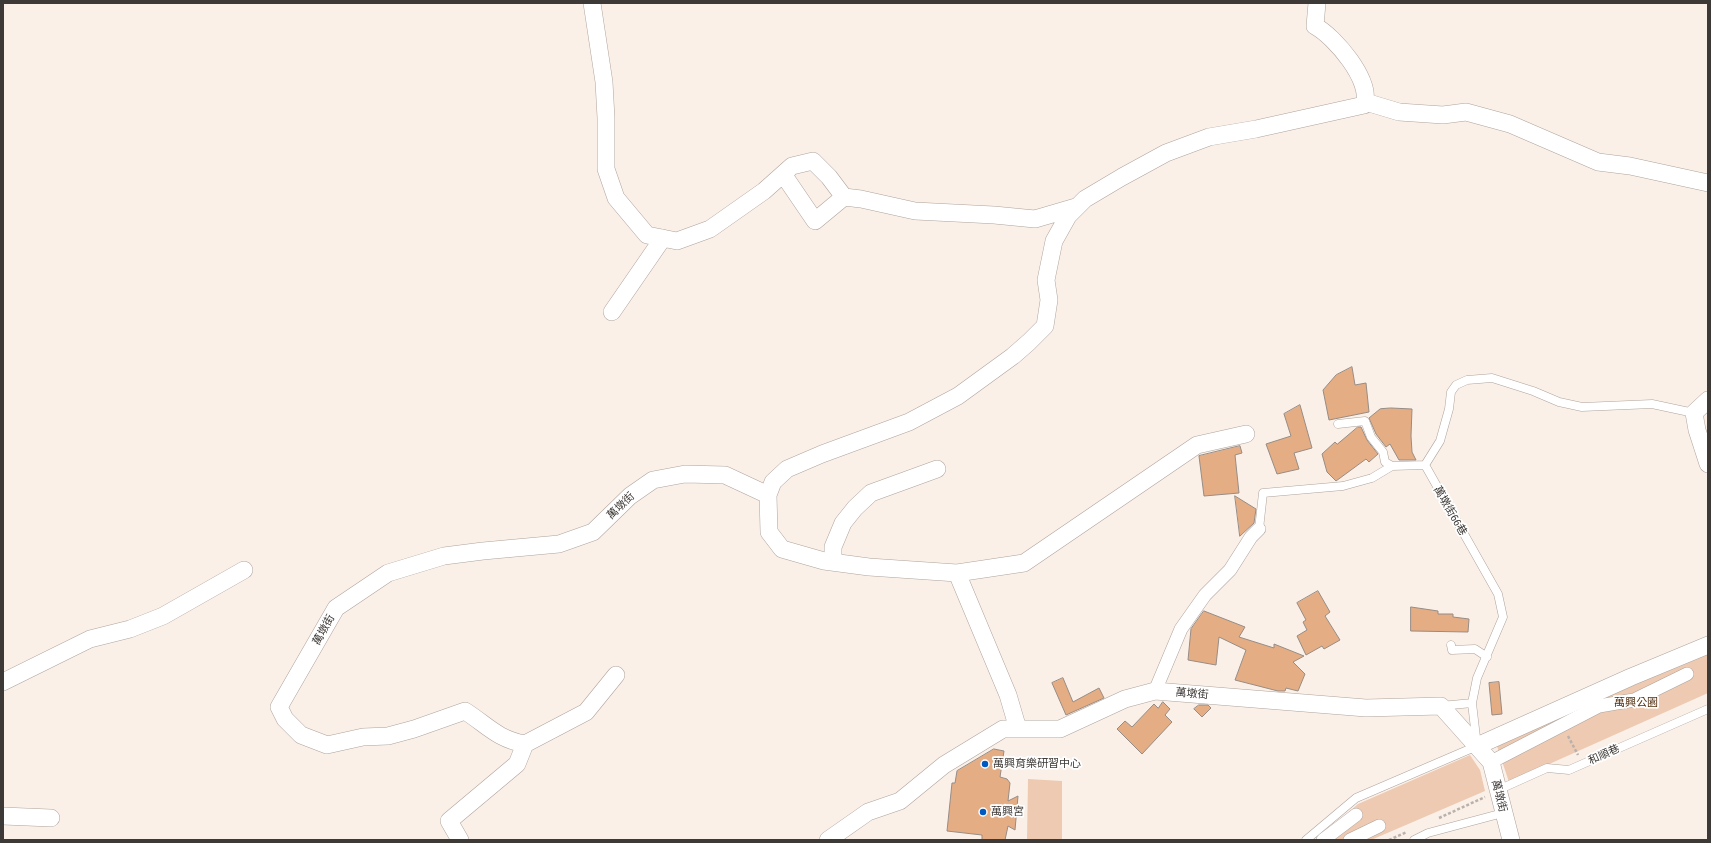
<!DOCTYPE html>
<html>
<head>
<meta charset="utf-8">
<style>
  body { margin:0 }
  #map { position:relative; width:1711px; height:843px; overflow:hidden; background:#fbf0e8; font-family:"Fira Sans Condensed",sans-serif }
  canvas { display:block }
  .frame { position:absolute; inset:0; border:4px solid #3d3936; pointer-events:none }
</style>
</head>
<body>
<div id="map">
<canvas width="1711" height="843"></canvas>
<div class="frame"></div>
</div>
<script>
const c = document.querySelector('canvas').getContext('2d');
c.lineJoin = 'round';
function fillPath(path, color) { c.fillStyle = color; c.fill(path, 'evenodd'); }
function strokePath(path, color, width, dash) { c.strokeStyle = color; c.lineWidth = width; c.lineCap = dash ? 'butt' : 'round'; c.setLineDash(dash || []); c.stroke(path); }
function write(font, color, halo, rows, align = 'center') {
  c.font = font + ' "Fira Sans Condensed","Noto Sans TC",sans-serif'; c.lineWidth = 3.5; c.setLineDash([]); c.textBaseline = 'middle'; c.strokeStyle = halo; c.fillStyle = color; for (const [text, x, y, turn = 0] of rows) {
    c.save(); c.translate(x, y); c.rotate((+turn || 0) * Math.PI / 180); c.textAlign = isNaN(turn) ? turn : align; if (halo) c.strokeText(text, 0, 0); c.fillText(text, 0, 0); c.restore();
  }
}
fillPath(new Path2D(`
  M1708 651V693L1509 782 1497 746Z
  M1470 755 1480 770 1485 791 1371 840H1317L1358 804Z
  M1028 779 1062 781V840H1027Z`), '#edcab1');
const building = new Path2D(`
  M1352 367 1355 385 1366 383 1369 412 1329 420 1323 390 1336 375Z
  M1300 405 1312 448 1294 453 1299 469 1277 474 1266 444 1291 436 1284 414Z
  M1391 408 1412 409 1411 436 1412 452 1416 460H1399L1390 444 1386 447 1376 434 1369 418 1380 409Z
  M1358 427H1361L1367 440 1378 454 1369 462 1366 459 1336 481 1327 472 1322 454 1335 442 1337 444Z
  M1240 446 1242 453 1235 455 1239 493 1204 496 1199 456Z
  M1235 496 1256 509 1254 523 1240 536Z
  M1318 591 1330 612 1325 616 1340 640 1324 649 1322 646 1306 655 1297 636 1307 630 1303 622 1306 620 1297 603Z
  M1411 607 1438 611V614H1453V617L1469 619 1468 632 1411 631Z
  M1204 611 1245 627 1239 637 1274 648V644L1304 656 1293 662 1305 674 1298 691 1286 688 1285 691H1278L1235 680 1246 650 1219 637 1216 665 1188 660 1191 629Z
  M1063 678 1073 702 1099 688 1104 698 1066 715 1052 683Z
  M1499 682 1502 714 1492 715 1489 683Z
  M1163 702 1170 709 1165 715 1172 722 1142 754 1117 729 1125 721 1132 727 1154 704 1158 708Z
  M1199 705H1208L1211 708 1202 717 1194 709Z
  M994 749 1004 751 1000 777 1007 779 1010 783 1008 801 1018 796 1015 830 1008 826 1005 840H982V835L947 831 952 783H955L957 771Z`);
fillPath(building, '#e5ad84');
strokePath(building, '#968c85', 1);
const service = new Path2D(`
  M1338 424 1365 421 1371 437 1383 452 1385 462 1392 466
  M1425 465 1440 441 1449 409 1451 392 1456 385 1467 380 1492 378 1533 391 1559 402 1582 407 1652 404 1694 413
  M1259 529 1263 493 1343 486 1372 478 1392 466 1425 465 1498 594 1503 617 1477 678 1472 703 1477 746 1356 798 1306 840
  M1451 645 1452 650 1475 649 1487 657
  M1441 706 1472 703
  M1498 790 1547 768 1569 770 1708 709
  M1414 840 1428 833 1503 813`);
const pedestrian = new Path2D(`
  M1155 691 1181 629 1205 595 1230 570 1251 537 1259 529
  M1491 762 1599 706 1634 700 1687 674
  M1323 840 1356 815
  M1350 840 1379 826`);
const minor = new Path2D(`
  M592 3 604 82 606 118V169L616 198 647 235 677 241 710 229 764 191 792 166 813 161 829 177 844 197 861 199 915 211 994 215 1035 219 1076 207
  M1369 103 1399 112 1443 115 1466 112 1510 124 1598 162 1630 166 1708 183
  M783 174 815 221 844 197
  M612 312 663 238
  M1708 400 1694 413 1697 430 1708 464
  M833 562V547L843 523 855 508 871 493 937 469
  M957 573 1024 563 1197 445 1246 434
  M3 682 90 639 130 629 163 616 244 570
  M1018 729 1008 695 957 573 869 567 824 561 782 549 769 532 768 495 773 482 787 469 822 454 909 422 958 396 1013 356 1029 342 1045 326 1049 300 1046 280 1054 241 1068 216 1085 199 1122 177 1166 153 1209 137 1256 129 1364 105C1373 81 1334 36 1315 26L1317 3
  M525 744 586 712 616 675
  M1477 746 1631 677 1708 645
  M3 816 51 818
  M460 840 449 821 517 764 525 744C497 739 487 725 465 711L414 729 388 736 363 737 327 745 301 735 285 719 279 707 336 608 388 573 444 556 483 551 559 544 593 532 630 496 653 480 685 474 725 475 768 495
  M828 840 868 812 900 801 944 765 1003 729H1060L1125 699 1155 691 1366 708 1441 706 1491 762 1511 840`);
strokePath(service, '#aea39c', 9);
strokePath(pedestrian, '#aea39c', 14);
strokePath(minor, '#aea39c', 18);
strokePath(new Path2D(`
  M1568 736 1578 755
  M1439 818 1485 797
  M1389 840 1407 832`), '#bab1ab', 2.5, [3, 2]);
strokePath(service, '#fff', 8);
strokePath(pedestrian, '#fff', 13);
strokePath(minor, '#fff', 17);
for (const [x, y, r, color] of [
  [985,764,4,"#005ac3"],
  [983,812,4,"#005ac3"]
]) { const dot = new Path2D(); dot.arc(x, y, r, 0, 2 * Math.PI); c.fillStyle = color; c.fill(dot); strokePath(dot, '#fff', 1.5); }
write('11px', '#3d3936', '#fff', [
  ["萬墩街",621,506,-44],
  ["萬墩街66巷",1450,511,60],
  ["萬墩街",324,630,-61],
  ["萬墩街",1192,694,5],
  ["和順巷",1604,755,-24],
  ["萬墩街",1499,796,76]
]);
write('11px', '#522e0e', '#fff', [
  ["萬興公園",1636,703]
]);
write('11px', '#3d3936', '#fff', [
  ["萬興育樂研習中心",993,764],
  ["萬興宮",991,812]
], 'left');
</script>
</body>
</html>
